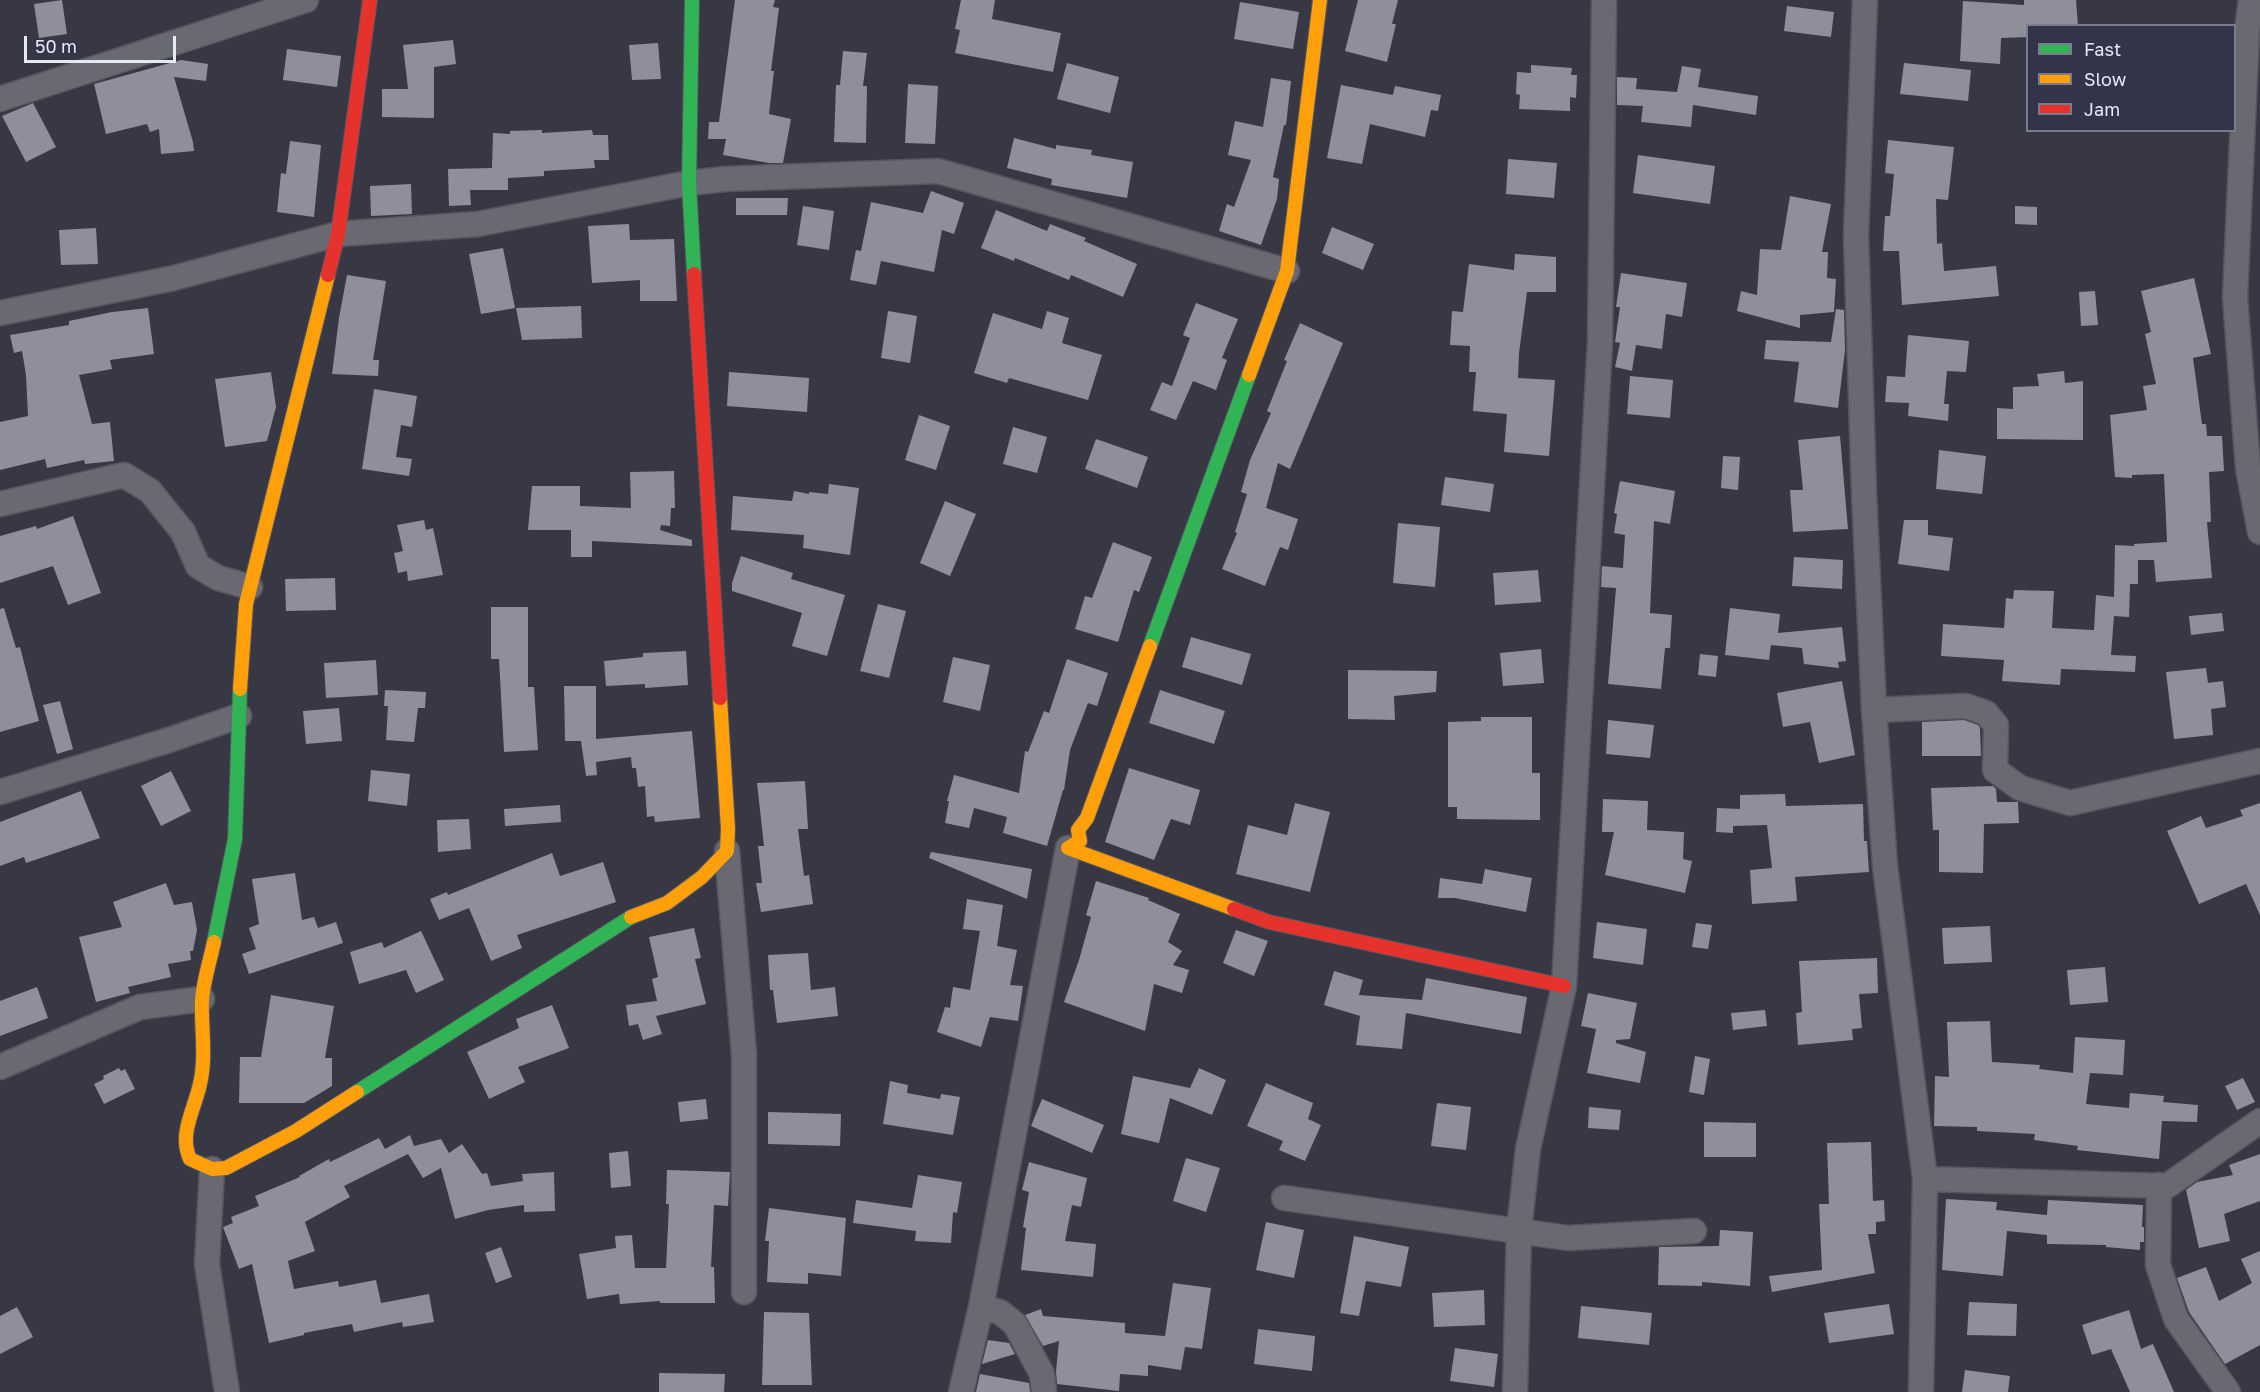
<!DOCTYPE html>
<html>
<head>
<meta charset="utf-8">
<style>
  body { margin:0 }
  #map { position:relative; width:2260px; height:1392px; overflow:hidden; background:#373844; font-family:"Golos Text",sans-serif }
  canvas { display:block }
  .legend { position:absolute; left:2026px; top:24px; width:210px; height:108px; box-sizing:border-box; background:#323449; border:2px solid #7a7c8e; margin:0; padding:8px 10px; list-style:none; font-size:18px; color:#e6e8f6 }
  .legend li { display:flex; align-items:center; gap:12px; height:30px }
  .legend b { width:30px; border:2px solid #7a7c8e }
  .scale { position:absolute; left:24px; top:36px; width:152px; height:27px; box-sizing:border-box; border:3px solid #e6e8f6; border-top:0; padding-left:8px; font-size:18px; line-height:21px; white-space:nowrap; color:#e6e8f6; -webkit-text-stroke:4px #323449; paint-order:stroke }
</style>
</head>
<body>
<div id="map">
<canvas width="2260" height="1392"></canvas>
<ul class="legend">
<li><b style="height:8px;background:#30b455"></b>Fast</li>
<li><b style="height:8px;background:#ff9f0a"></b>Slow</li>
<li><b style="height:8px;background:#e5322d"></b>Jam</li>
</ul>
<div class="scale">50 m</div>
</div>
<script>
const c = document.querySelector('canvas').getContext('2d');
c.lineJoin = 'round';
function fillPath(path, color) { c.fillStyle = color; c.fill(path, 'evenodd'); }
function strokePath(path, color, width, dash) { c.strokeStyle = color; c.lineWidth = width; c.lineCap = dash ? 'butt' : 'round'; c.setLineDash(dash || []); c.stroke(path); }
fillPath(new Path2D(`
  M62 0 67 34 39 38 34 4Z
  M735 0H775L773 7 779 8 771 71H774L769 114 791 119 783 163H769L723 155 726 139H708L709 122H719Z
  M961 0H995L992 19 1061 33 1053 72 955 53 960 30 955 29Z
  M1358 0H1398L1392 24H1396L1387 62 1345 51Z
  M2024 0H2076L2078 26H2028V37L2001 38 2000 64 1960 61 1963 1 2024 5Z
  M1240 2 1299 12 1293 49 1234 39Z
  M1787 6 1834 12 1831 37 1784 31Z
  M453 40 456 64 434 67V118L382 117V89H408L403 45Z
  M658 43 661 79 632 80 629 45Z
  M287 49 341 56 337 87 283 80Z
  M843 51 867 53 863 86H867L866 143 834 142 836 85H840Z
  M181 60 208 64 206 81 174 77 193 142 194 151 161 154 159 129 150 132 147 124 106 134 94 84Z
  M1067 63 1119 77 1110 113 1057 99Z
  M1904 63 1971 70 1968 101 1900 94Z
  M1531 65 1572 68 1571 75H1577L1576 98 1570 97V111L1519 109 1520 95 1516 94 1517 72 1531 73Z
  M1682 66 1701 69 1698 87 1758 96 1756 115 1693 105 1691 127 1641 122 1643 106 1617 105V77L1637 78 1636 89 1677 92Z
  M1271 78 1291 81 1286 125H1284L1273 177 1279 179 1277 199 1261 245 1219 231 1227 204 1234 207 1251 160 1228 155 1235 121 1263 127Z
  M908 84 938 86 935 144 905 143Z
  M1341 85 1393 95 1395 86 1441 95 1438 111 1431 110 1425 137 1370 124 1362 164 1327 158Z
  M33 103 56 147 26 162 2 116Z
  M542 130V133L592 130 593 135H608L609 160H594L595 168 544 171V176L508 178V190H470L471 205 449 206 448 169 492 168 493 133 510 134V131Z
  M1014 138 1056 149V145L1092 150 1091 155 1133 162 1127 198 1051 185 1052 179 1007 168Z
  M1888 140 1954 147 1948 200 1936 199 1937 244 1942 243 1944 271 1996 266 1999 296 1902 305 1899 251H1883L1885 216H1890L1894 174 1885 173Z
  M290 141 321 145 314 217 277 212 281 173 286 174Z
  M1638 155 1715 166 1710 204 1633 193Z
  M1508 159 1557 163 1554 198 1506 194Z
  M411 184 412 214 371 216 370 186Z
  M931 191 964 203 954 234 942 230 934 272 881 261 876 285 850 280 856 250 861 251 871 202 923 213Z
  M1790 196 1831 204 1822 252H1828L1827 278 1836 279 1834 312 1800 315V328L1737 311 1741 291 1757 295 1760 249 1781 250Z
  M736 198H788L787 215H736Z
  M803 206 834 211 829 250 797 245Z
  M2015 206 2037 207V225L2015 224Z
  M996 210 1047 231 1050 224 1086 238 1084 241 1137 264 1123 297 1071 275 1069 280 1015 258 1014 261 981 248Z
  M629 224 630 240 674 239 677 301H640V280L592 283 588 226Z
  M1332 227 1374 244 1363 270 1322 253Z
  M96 228 98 264 61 265 59 230Z
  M503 248 515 308 481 314 469 254Z
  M1515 254 1556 257V292H1527L1519 353 1518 378 1555 380 1549 456 1504 452 1507 414 1473 411 1476 372H1469L1470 346 1450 345 1452 311 1463 312 1469 264 1514 270Z
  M1621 273 1687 283 1682 317 1666 314 1662 349 1636 345 1632 371 1615 367 1620 343 1615 342 1620 307H1616Z
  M347 275 386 281 373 360H379L378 376 332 374 339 318Z
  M2194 278 2211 354 2193 358 2202 424H2206L2207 436H2222L2224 471 2209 472 2211 522H2207L2212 578 2156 582 2154 560H2138V584H2130L2129 617 2114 616 2111 655 2136 656 2135 672 2061 669 2060 685 2002 681 2004 660 1941 656 1943 624 2004 628 2006 598 2013 599 2014 590 2054 591 2052 628 2094 630 2096 595 2114 597 2115 545 2134 546V544L2167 542 2164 474 2132 475V478L2115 477 2110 415 2147 410 2143 386 2156 384 2145 334 2151 332 2141 291Z
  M2095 291 2098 325 2081 326 2079 292Z
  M1196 303 1238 319 1222 358 1227 360 1216 390 1193 381 1176 420 1150 410 1162 382 1172 386 1190 338 1183 335Z
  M581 306 582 338 522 340 516 308Z
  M148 308 154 354 110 360 112 369 79 375 92 424 110 422 114 461 85 464 84 460 47 468 45 459 0 470V422L28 416 26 375 22 351 14 353 10 335 69 325V321L112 312Z
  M1836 309 1844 310 1845 350 1838 408 1794 402 1799 362 1764 359 1766 340 1831 342Z
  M888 311 917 316 910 363 881 358Z
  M1047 311 1069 318 1062 343 1102 355 1088 400 1009 378 1007 383 974 373 993 313 1042 329Z
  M1300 323 1343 343 1290 469 1278 463 1266 508 1298 519 1288 550 1280 547 1265 586 1222 569 1237 533 1235 532 1247 494 1241 492 1250 460 1271 413 1267 411 1287 361 1284 360Z
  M1908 335 1969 341 1966 372 1947 371 1944 404H1949L1948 421 1908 416 1909 403 1885 402 1887 376 1905 377Z
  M2064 371 2065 383 2083 381V440L1997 439V408L2013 409V387L2039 386 2037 374Z
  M271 372 276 407 267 441 225 447 215 379Z
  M729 372 809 378 807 412 727 406Z
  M1630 376 1673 380 1670 418 1627 414Z
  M374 389 417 396 412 427 401 425 396 457 412 459 409 476 362 469Z
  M919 415 950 426 936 470 905 460Z
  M1013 427 1047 437 1037 473 1003 464Z
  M1840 436 1848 529 1793 532 1790 490H1803L1798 440Z
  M1096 439 1148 457 1137 488 1085 469Z
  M1939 450 1986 456 1982 494 1936 489Z
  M1723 456 1740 457 1738 490 1721 488Z
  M674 471 675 508H671L670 526 661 525 660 530 692 540V546L592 541V557H571V530H528L532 486H580V506L631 508 630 472Z
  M1445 477 1494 484 1490 512 1441 505Z
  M1620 481 1675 491 1670 524 1654 521 1650 613 1672 615 1670 648H1665L1661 689 1608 684 1616 588 1601 587 1602 566 1623 568 1625 535 1614 533 1617 514 1614 513Z
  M829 484 859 488 850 555 803 548 804 535 731 530 733 496 792 501 794 491 809 494V492L828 494Z
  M945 501 976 514 950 576 920 563Z
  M73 516 101 593 68 605 53 566 0 583V536L36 526 37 529Z
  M424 520 426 530 433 528 443 575 408 581 407 571 398 573 394 553 403 551 397 525Z
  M1904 520H1928V535L1953 538 1949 571 1898 564Z
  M1398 523 1440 527 1435 587 1393 583Z
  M1113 542 1152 557 1139 592 1134 590 1118 642 1075 629 1085 596 1092 598Z
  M741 556 793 573 791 579 845 595 827 656 792 646 802 613 732 591V583Z
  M1794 557 1843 560 1842 589 1792 586Z
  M1538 570 1541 602 1495 605 1493 573Z
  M335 578 336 610 286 611 285 579Z
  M878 604 906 611 889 678 860 671Z
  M491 607H528V687H534L538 750 504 752 499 659H491Z
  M4 608 16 648 20 647 39 721 0 732V609Z
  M1730 608 1780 614 1778 633 1842 627 1846 661 1838 662 1839 668 1804 664 1802 648 1771 645 1769 660 1725 655Z
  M2222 613 2224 631 2191 635 2189 616Z
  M1191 637 1251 654 1242 685 1182 667Z
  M1541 649 1544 683 1503 686 1500 653Z
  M686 651 688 685 645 688V684L606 686 604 661 643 657V653Z
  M1700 654 1718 656 1716 677 1698 675Z
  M953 657 990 665 980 711 943 702Z
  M1067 659 1108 673 1097 706 1088 703 1070 750 1064 790H1063L1047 846 1003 833 1007 817 974 808 969 828 945 823 949 801H947L954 775 1019 793 1025 751 1028 752 1044 711 1049 713Z
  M376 660 378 695 326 698 324 663Z
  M2206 668 2208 683 2223 681 2226 707 2211 709 2213 735 2174 739 2166 672Z
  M1348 670 1437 671 1436 692 1394 696 1395 720 1348 719Z
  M1842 681 1855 755 1819 763 1810 722 1783 727 1777 693Z
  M564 686H596V739L692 731 700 818 655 822 654 816 647 817 645 786 638 787 636 768H632L631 757 596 762 597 775 586 776 581 741H565Z
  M385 690 426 692 425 708H418L414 742 386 740 388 706H384Z
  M1160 690 1225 711 1214 744 1149 723Z
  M60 701 73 749 57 754 43 705Z
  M339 708 342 741 306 744 303 711Z
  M1481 717H1532V773H1540V820L1457 819V807H1448V722L1481 721Z
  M1608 720 1654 725 1650 758 1606 754Z
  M1964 720 1978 725 1980 728 1981 756H1922V722Z
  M1129 768 1200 790 1190 825 1171 819 1154 860 1105 842Z
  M371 770 410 774 407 806 368 801Z
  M171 771 191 811 161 826 141 786Z
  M805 781 808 829H798L804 876 809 875 813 904 761 912 756 883H762L758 846H764L757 783Z
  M1993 786 1996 789 1997 802H2018L2019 823 1984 824 1983 873 1939 872V830H1933L1931 788Z
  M81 791 100 838 26 863 24 857 0 866V822Z
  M1785 794 1786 806 1863 804 1864 841H1867L1869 872 1795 877 1797 901 1752 904 1750 870 1772 868 1767 825 1733 826V833L1716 832 1717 808 1740 809V795Z
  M1603 799 1648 801 1647 830 1684 832 1683 859 1692 861 1685 893 1605 875 1614 832H1602Z
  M1295 803 1330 812 1310 892 1236 874 1248 825 1287 835Z
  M2260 803V915L2246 884 2199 904 2167 831 2201 816 2206 828 2243 816 2240 810Z
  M560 805 561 822 505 826 504 809Z
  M469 819 471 849 438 852 437 820Z
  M931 852 1032 869 1027 899 929 858Z
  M552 853 560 876 603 862 616 902 517 935 522 948 491 961 469 908 439 920 430 899 447 892 448 895Z
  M1485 869 1532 878 1526 912 1455 898H1438L1440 878 1482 884Z
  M295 873 302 920 314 917 318 928 336 922 343 943 249 974 242 954 256 949 249 928 259 924 252 879Z
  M1096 881 1149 898 1148 900 1180 914 1168 942 1182 951 1173 965 1189 970 1182 993 1154 984 1145 1031 1064 1002 1079 960 1091 917 1086 915Z
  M166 883 174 905 192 902 197 930 193 951H190L191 960 168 964 171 977 128 987 130 993 96 1002 79 937 122 927 113 902Z
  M967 899 1003 905 997 946 1017 950 1010 985 1023 986 1018 1021 990 1017 981 1047 937 1032 945 1007 950 1008 953 987 970 990 980 931 963 929Z
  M1597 922 1647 929 1643 965 1593 958Z
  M1696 923 1712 925 1708 949 1692 947Z
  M1990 926 1992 962 1944 964 1942 928Z
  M694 928 701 958 695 959 706 1004 656 1016 662 1034 643 1040 638 1024 629 1026 626 1005 657 1001 652 979 658 977 649 937Z
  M1236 930 1268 941 1254 976 1223 963Z
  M421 931 444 980 416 993 406 970 359 984 350 952 382 942 384 948Z
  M808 953 811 990 835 987 838 1016 777 1023 773 990H770L768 955Z
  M1877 958 1878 993 1859 994 1862 1028 1852 1029 1853 1040 1798 1045 1796 1013 1802 1012 1799 961Z
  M2105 967 2108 1002 2070 1005 2067 970Z
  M1334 971 1363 980 1359 995 1422 1000 1426 978 1527 997 1521 1034 1406 1013 1402 1049 1356 1045 1360 1016 1324 1005Z
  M37 987 48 1018 0 1036V1001Z
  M1588 993 1637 1003 1630 1039 1616 1040V1043L1646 1052 1640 1083 1587 1073 1596 1029 1581 1026Z
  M271 995 334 1006 325 1058H332V1086L304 1103H239L240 1057H261Z
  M552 1005 569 1048 518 1067 525 1082 489 1099 467 1052 519 1028 516 1019Z
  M1765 1010 1767 1026 1733 1030 1731 1013Z
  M1990 1021 1992 1062 2040 1065 2039 1069 2073 1073 2075 1037 2125 1040 2123 1075 2090 1073 2086 1104 2129 1108 2130 1093 2164 1096 2163 1102 2198 1105 2197 1122 2162 1121 2159 1159 2077 1150 2078 1146 2034 1140 2035 1134 1977 1131V1127L1934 1126 1935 1076 1949 1077 1947 1022Z
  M1695 1056 1710 1059 1704 1095 1689 1092Z
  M119 1068 121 1071 125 1069 135 1089 104 1104 94 1084 104 1079 103 1076Z
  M1199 1068 1226 1080 1212 1115 1170 1098 1159 1143 1121 1134 1133 1076 1190 1088Z
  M2243 1078 2255 1102 2237 1110 2225 1086Z
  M890 1081 908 1085 907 1093 940 1099 941 1094 960 1097 953 1135 883 1124Z
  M1266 1083 1313 1103 1308 1119 1321 1125 1305 1161 1279 1150 1283 1141 1247 1126Z
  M706 1099 708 1119 680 1122 678 1102Z
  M1042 1099 1104 1125 1092 1153 1031 1126Z
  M1437 1103 1471 1107 1466 1150 1431 1146Z
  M1589 1107 1621 1110 1619 1130 1588 1128Z
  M768 1112 841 1114 840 1146 768 1144Z
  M1704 1122 1756 1123V1157H1704Z
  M410 1135 414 1146 441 1139 449 1153 462 1144 482 1174 487 1173 491 1186 523 1181 522 1174 554 1172 555 1211 524 1212V1205L488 1210 455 1219 441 1168 423 1178 408 1154 344 1186 350 1197 305 1222 315 1251 288 1261 294 1289 338 1281 339 1287 376 1280 381 1303 429 1294 434 1322 403 1327 402 1322 354 1332 352 1324 304 1333V1335L269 1343 252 1264 239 1269 223 1227 233 1223 231 1217 259 1206 255 1196 300 1177 299 1176 329 1159 330 1162 379 1138 385 1149Z
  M1871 1142 1873 1201 1884 1200 1885 1221 1876 1222V1234H1868L1875 1273 1772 1292 1769 1276 1822 1270 1819 1204H1829L1827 1143Z
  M628 1151 631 1186 611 1188 609 1153Z
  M2260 1154V1201L2224 1214 2230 1241 2199 1248 2186 1190 2197 1182 2233 1175 2229 1165Z
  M1186 1158 1220 1168 1206 1212 1173 1201Z
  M1029 1162 1087 1178 1081 1207 1072 1205 1065 1241 1096 1244 1093 1277 1021 1270 1026 1228 1023 1227 1029 1192 1022 1190Z
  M667 1170 730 1172 728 1206 714 1205 711 1267H714L715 1303H660V1301L620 1304 619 1294 587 1299 579 1254 616 1248 615 1236 632 1235 635 1268H666L669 1204H666Z
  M918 1175 962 1182 957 1213 953 1212 951 1243 915 1241 916 1231 853 1223 856 1200 912 1208Z
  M1946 1199 1997 1202 1996 1210 2047 1215 2048 1200 2143 1205 2142 1227H2144V1242H2140V1250L2106 1247V1245L2047 1244V1235L2007 1231 2003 1276 1942 1270Z
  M769 1208 846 1218 841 1276 808 1273V1284L767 1282 769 1241H765Z
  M1266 1222 1304 1230 1294 1278 1256 1270Z
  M1720 1230 1753 1232 1750 1286 1702 1282V1286L1658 1285 1659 1247 1719 1246Z
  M1354 1236 1409 1247 1401 1287 1366 1281 1359 1316 1340 1313Z
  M501 1247 512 1277 496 1283 485 1253Z
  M2260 1251V1345L2225 1364 2189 1312 2177 1278 2206 1267 2219 1301 2252 1283 2241 1259Z
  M1173 1283 1211 1288 1202 1349 1185 1347 1181 1370 1148 1365V1376L1120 1374 1119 1391 1057 1384 1056 1371 1059 1341 1043 1346 1025 1315 1041 1309 1043 1316 1125 1323V1333L1165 1336Z
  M1484 1290 1485 1325 1434 1327 1432 1293Z
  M1969 1302 2017 1304 2016 1336 1967 1335Z
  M1889 1304 1894 1334 1829 1343 1824 1313Z
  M1581 1306 1652 1313 1649 1345 1578 1338Z
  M17 1307 33 1337 0 1354V1316Z
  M2129 1310 2141 1349 2153 1344 2174 1392H2130L2111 1349 2092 1355 2082 1325Z
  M764 1312 809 1313 812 1385H762Z
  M1258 1329 1315 1336 1312 1371 1254 1364Z
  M988 1340 1009 1343 1015 1354 982 1364Z
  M1455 1348 1498 1354 1494 1387 1450 1381Z
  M1965 1370 2010 1376 2008 1392H1962Z
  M659 1373 725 1374 724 1392H659Z
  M980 1374 1029 1383 1030 1392H976Z`), '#8e8f9b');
const street = new Path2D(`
  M1865 0 1856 236 1864 493 1874 710 1885 866 1925 1179 1921 1392
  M2251 0 2247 31 2235 297 2248 468 2260 532
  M0 99 306 0
  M0 313 174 278 338 234 478 224 689 183 725 179 938 171 1287 271
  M0 504 124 475 150 491 183 532 198 566 218 578 250 587
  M1874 710 1966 706 1986 713 1996 725 1995 770 2020 788 2070 803 2260 761
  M0 792 169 740 239 716
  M727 851 744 1054V1292
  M0 1067 140 1007 202 999
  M212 1169 207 1264 227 1392
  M1925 1179 2167 1186 2260 1121
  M2159 1185 2158 1265 2176 1319 2228 1392
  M1284 1198 1568 1238 1694 1231
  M981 1307 1000 1312 1015 1324 1042 1374 1044 1392
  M961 1392 981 1307 1068 848
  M1515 1392 1519 1230 1528 1149 1564 986 1600 342 1604 0`);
const fast = new Path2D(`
  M692 0 689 183 694 274
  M1150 646 1249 375
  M214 942 235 839 240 689
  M357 1092 631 917`);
const slow = new Path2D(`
  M1249 375 1287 271 1320 0
  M1150 646 1087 818 1078 830 1080 841 1068 848 1234 909
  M240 689 246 604 328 275
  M631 917 667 903 702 877 727 851 728 829 720 698
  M214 942C210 961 203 982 202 1001 201 1030 207 1059 199 1088 193 1112 179 1135 190 1159L212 1169 226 1168 296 1131 357 1092`);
const jam = new Path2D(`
  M694 274 720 698
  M328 275 338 234 370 0
  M1234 909 1269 922 1564 986`);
strokePath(street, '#54555f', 27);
strokePath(fast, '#54555f', 16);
strokePath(slow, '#54555f', 16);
strokePath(jam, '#54555f', 16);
strokePath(street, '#696972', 24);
strokePath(fast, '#30b455', 14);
strokePath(slow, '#ff9f0a', 14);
strokePath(jam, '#e5322d', 14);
</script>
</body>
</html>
